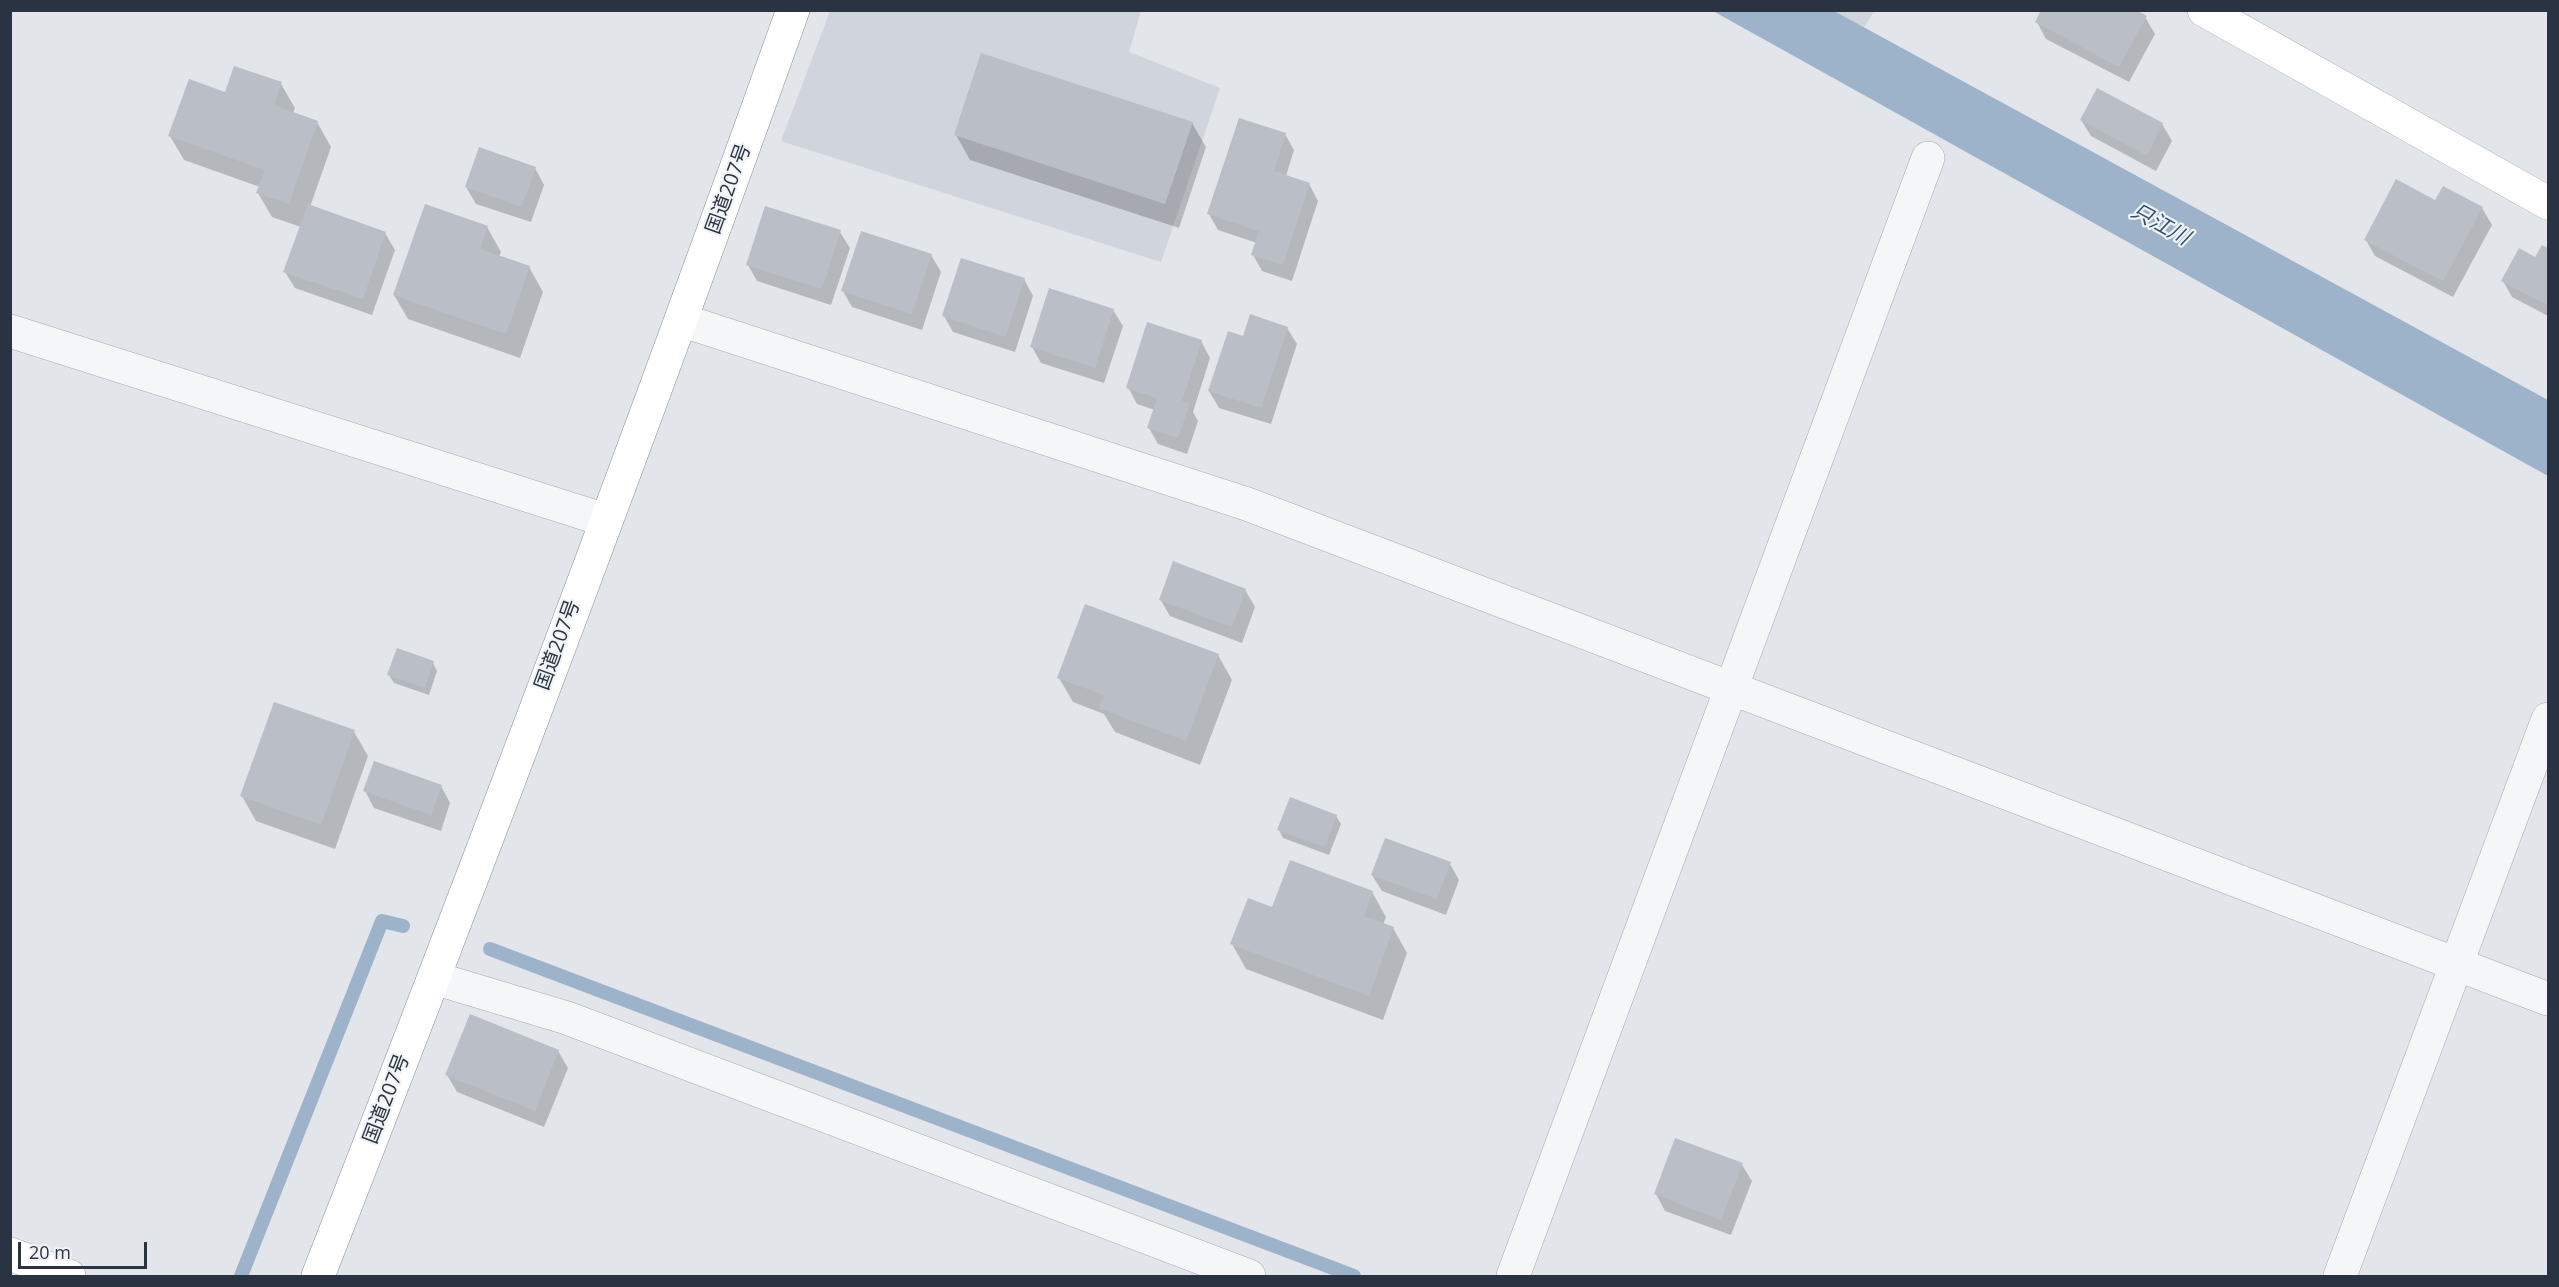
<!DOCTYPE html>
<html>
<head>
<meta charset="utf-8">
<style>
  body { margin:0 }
  #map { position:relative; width:2559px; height:1287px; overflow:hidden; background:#e2e5ea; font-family:"Open Sans",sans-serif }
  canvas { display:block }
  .frame { position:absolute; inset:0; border:12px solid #2a3342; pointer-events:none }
  .scale { position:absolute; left:18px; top:1242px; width:129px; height:27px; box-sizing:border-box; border:3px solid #2a3342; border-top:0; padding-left:8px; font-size:18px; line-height:21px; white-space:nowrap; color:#2a3342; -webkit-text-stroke:4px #f1f4f7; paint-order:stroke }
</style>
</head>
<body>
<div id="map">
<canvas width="2559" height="1287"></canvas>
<div class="frame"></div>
<div class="scale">20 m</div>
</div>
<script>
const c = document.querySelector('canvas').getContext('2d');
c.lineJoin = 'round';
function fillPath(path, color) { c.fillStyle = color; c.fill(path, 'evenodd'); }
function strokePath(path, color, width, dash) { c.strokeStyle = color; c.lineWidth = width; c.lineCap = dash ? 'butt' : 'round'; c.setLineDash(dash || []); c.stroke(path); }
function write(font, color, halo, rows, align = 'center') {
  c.font = font + ' "Open Sans","Noto Sans JP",sans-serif'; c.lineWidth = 4.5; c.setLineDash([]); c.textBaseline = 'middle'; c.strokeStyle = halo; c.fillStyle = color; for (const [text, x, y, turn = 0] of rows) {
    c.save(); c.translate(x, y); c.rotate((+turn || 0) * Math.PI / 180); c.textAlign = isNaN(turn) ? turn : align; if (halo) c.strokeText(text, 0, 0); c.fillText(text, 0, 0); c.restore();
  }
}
fillPath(new Path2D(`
  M830 11H1141L1129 52 1220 88 1161 262 781 141Z
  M1820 11H1874L1861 33Z`), '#d0d4dc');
fillPath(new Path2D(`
  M1713 11H1834L2548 400V476Z`), '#9db3c9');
fillPath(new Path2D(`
  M2145 17 2155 34 2129 82 2046 39 2037 22Z
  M281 84 295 108 293 113 317 122 331 147 310 207 385 233 395 250 372 315 295 288 285 272 301 227 272 217 258 193 260 187 184 160 170 136 226 94Z
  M2098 90 2162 124 2172 141 2156 171 2091 136 2081 120Z
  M1192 123 1206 147 1179 228 970 160 956 135Z
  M1285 134 1294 150 1286 176 1309 184 1318 201 1292 281 1262 271 1253 255 1257 243 1218 230 1209 214Z
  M535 168 544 185 531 222 476 204 466 187Z
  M2436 202 2482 208 2492 225 2453 297 2375 256 2366 240Z
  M487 227 501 252 499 257 529 267 543 292 520 358 408 319 394 295Z
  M840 232 850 248 831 305 757 281 748 265Z
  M2542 247 2548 250V316L2512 297 2503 281 2536 259Z
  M931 255 941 272 922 330 852 307 843 291Z
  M1024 279 1033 296 1015 352 953 332 944 316Z
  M1113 310 1123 326 1104 383 1041 363 1032 347Z
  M1287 328 1297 344 1271 424 1219 408 1209 391 1244 338Z
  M1201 341 1210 358 1193 412 1198 421 1187 454 1158 444 1149 428 1155 410 1137 404 1128 387Z
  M1245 590 1255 607 1242 643 1170 616 1160 599Z
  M1218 655 1232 680 1200 765 1115 732 1104 714 1073 702 1059 678Z
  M433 663 437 671 429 695 394 683 389 675Z
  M354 732 368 756 335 849 256 821 242 796Z
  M441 786 450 803 441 831 374 808 365 791Z
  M1336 816 1341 824 1329 855 1283 838 1279 830Z
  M1450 864 1459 880 1446 915 1382 891 1372 875Z
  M1372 892 1386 917 1383 925 1393 928 1407 953 1383 1020 1246 969 1232 944 1273 909Z
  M558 1051 568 1068 544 1127 457 1092 447 1075Z
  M1742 1165 1752 1181 1731 1235 1665 1211 1656 1194Z`), '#0003');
strokePath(new Path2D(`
  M490 949 1354 1276
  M241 1276 382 921 403 926`), '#9db3c9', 14);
fillPath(new Path2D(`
  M2041 10H2136L2147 16 2119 67 2035 22Z
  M981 53 1193 122 1165 204 954 135Z
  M234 66 282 82 274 105 318 121 289 204 256 193 265 170 168 136 189 79 225 92Z
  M2097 88 2163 123 2147 156 2080 120Z
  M1239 118 1286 133 1274 171 1310 183 1283 265 1251 255 1259 231 1207 214Z
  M479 147 536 167 522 207 465 187Z
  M2396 179 2435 200 2443 186 2483 207 2443 281 2364 240Z
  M308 204 386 232 363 299 283 272Z
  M425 204 488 226 480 249 530 266 506 334 393 295Z
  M765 206 841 230 822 289 746 265Z
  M861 231 932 254 912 314 841 291Z
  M2542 245 2548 248V305L2501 281 2519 248 2535 257Z
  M961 258 1025 278 1005 337 942 316Z
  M1049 288 1114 309 1095 368 1030 347Z
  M1250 314 1288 327 1261 408 1208 391 1228 331 1243 336Z
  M1147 322 1202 340 1182 401 1190 403 1178 438 1147 428 1157 398 1126 388Z
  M1173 561 1246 589 1232 627 1159 600Z
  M1085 604 1219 654 1186 741 1099 708 1104 695 1057 678Z
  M397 648 434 661 425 688 387 675Z
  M274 702 355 730 321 825 240 796Z
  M374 761 442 785 431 815 363 791Z
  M1290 797 1337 815 1325 847 1277 830Z
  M1385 838 1451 862 1437 899 1371 875Z
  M1290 860 1373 891 1364 916 1394 927 1369 996 1230 944 1248 898 1272 907Z
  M470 1014 559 1050 535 1111 445 1075Z
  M1675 1138 1743 1163 1721 1220 1654 1194Z`), '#b9bec7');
const street = new Path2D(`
  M681 320 1247 504 2548 999
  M10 331 605 520
  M434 978 567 1018 1249 1276
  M1513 1276 1928 158
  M2340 1276 2548 719`);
const secondary = new Path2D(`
  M2204 10 2548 203
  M10 1254 69 1276`);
const highway = new Path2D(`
  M318 1276C482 857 641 435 793 10`);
strokePath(street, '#a7acb4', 34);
strokePath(secondary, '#a7acb4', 34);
strokePath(highway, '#8993a1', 34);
strokePath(street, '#f5f6f8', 33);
strokePath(secondary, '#fff', 33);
strokePath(highway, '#fff', 33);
write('20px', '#2a3342', '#f1f4f7', [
  ["国道207号",729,189,-70],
  ["国道207号",558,645,-70],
  ["国道207号",387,1099,-69]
]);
write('italic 21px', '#345275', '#f1f4f7', [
  ["只江川",2160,225,29]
]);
</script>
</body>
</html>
